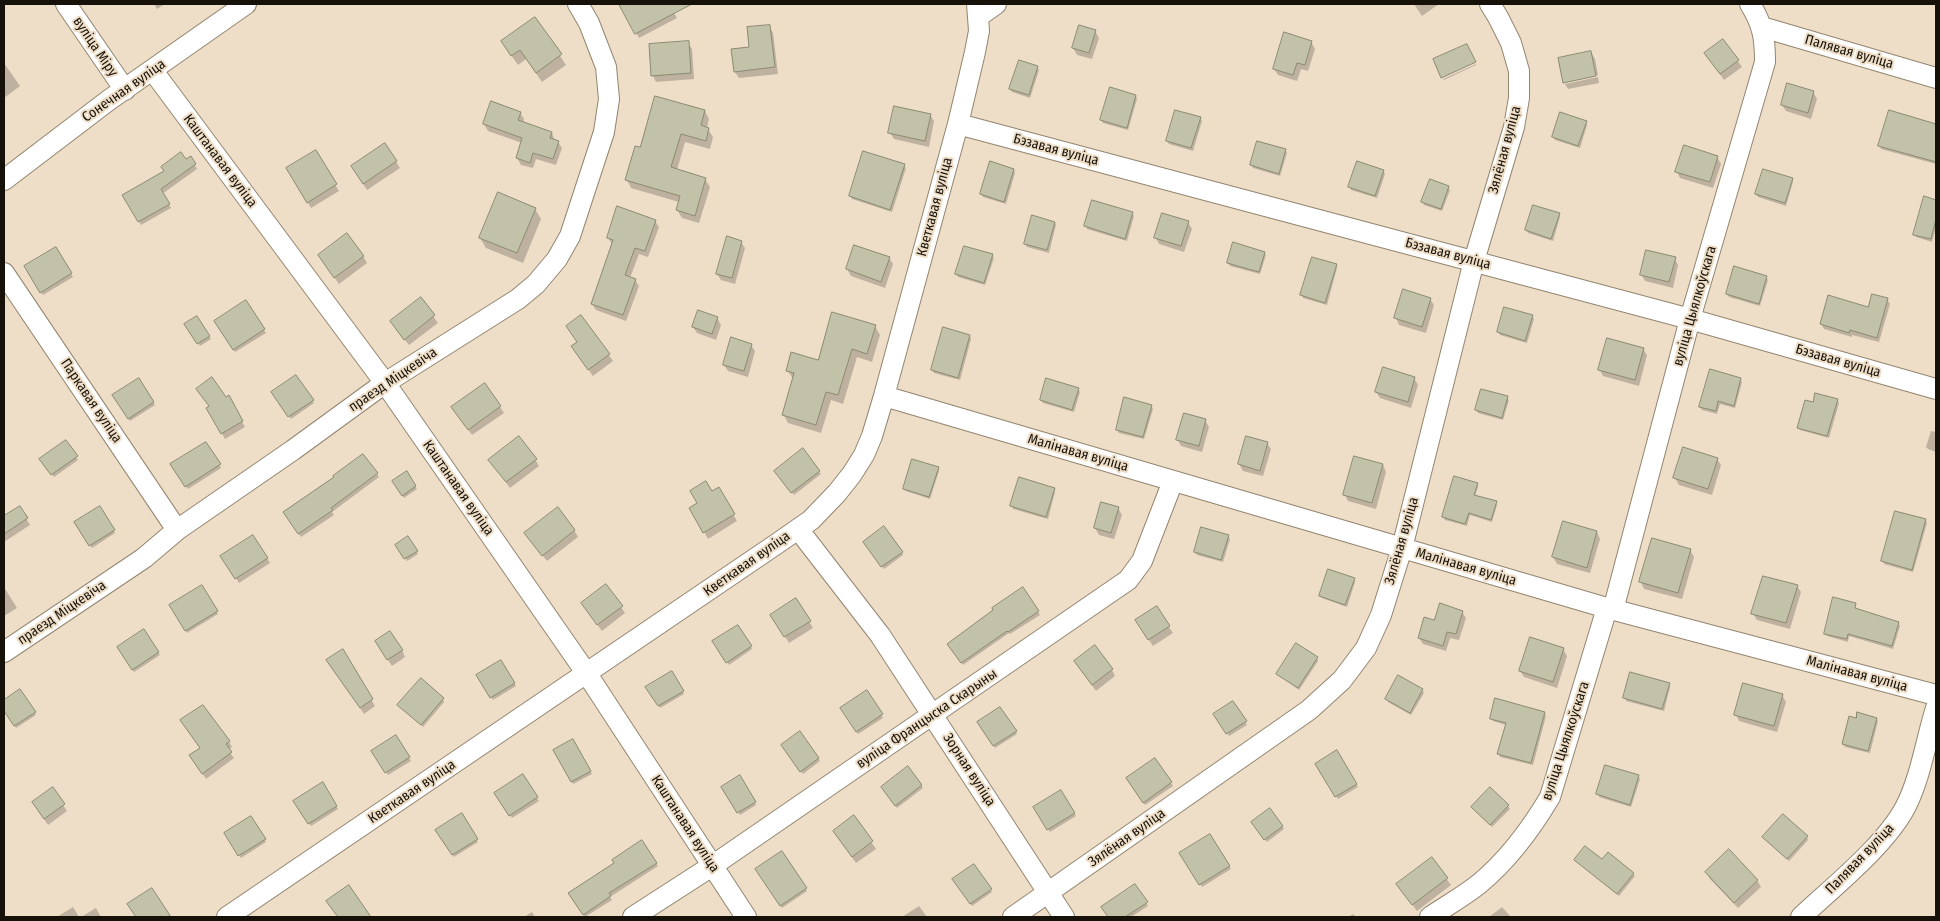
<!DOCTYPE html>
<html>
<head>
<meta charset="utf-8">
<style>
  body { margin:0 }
  #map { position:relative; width:1940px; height:921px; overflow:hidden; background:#eedec7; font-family:"Fira Sans Condensed",sans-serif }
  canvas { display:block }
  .frame { position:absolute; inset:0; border:5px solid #161109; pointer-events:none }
</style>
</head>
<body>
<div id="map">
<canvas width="1940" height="921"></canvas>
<div class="frame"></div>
</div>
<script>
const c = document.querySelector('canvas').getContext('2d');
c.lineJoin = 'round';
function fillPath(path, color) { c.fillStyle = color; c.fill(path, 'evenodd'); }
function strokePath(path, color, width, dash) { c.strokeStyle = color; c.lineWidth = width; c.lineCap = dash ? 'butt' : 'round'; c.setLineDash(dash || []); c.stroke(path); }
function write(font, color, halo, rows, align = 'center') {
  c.font = font + ' "Fira Sans Condensed",sans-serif'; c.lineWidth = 4; c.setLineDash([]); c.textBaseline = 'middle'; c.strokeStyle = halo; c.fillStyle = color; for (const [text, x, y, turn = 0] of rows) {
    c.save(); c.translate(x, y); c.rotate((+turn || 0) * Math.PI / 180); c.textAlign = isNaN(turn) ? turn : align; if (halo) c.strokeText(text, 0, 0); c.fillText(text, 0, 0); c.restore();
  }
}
fillPath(new Path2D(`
  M154 4H165L157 9Z
  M620 4H669L677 18 639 38Z
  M1414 4H1439L1422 16Z
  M535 18 566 65 542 82 526 59 518 65 508 51Z
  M769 26 773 33 778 74 739 78 735 72 750 48Z
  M1095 31 1099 38 1092 59 1077 55 1073 48Z
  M1723 40 1742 67 1724 80 1709 59Z
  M1311 42 1315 49 1308 71 1301 69 1297 81 1278 75 1274 69Z
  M688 43 692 49 694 79 656 82 653 76Z
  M1591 52 1595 59 1598 75 1565 81Z
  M4 63 20 86 4 98Z
  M1476 64V65L1444 80 1443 79Z
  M1037 67 1039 70 1030 98 1012 92 1010 89Z
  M1598 77 1599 83 1568 89 1565 84Z
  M1813 92 1817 99 1811 119 1786 111 1782 105Z
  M1136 96 1137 99 1128 130 1103 123 1101 120Z
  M705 111 709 119 707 128 713 137 710 149 685 142 677 170 705 179 710 187 699 223 682 218 677 210 679 202 631 188 627 180 641 148Z
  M1890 112 1936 124V164L1881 149 1880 146Z
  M520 113 524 119 523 123 552 133 555 141 558 142 562 148 556 165 536 159 533 168 521 165 517 158 522 143 488 131 484 124Z
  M930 115 934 121 929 147 894 139 890 133Z
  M1200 118 1202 121 1193 151 1169 144 1167 141Z
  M1586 122 1587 125 1580 148 1555 140 1553 137Z
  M385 145 400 168 367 190 356 173Z
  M1285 150 1287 153 1280 176 1253 168 1251 165Z
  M315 152 339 191 311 208 288 169Z
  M190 157 197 169 162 194 171 208 141 225 124 196Z
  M1717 157 1721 164 1713 188 1680 178 1677 172Z
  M904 165 906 168 892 212 852 199 850 196Z
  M1014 170 1015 173 1006 204 983 197 981 194Z
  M1383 171 1385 174 1377 198 1351 190 1350 187Z
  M1792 179 1793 182 1786 206 1758 197 1756 194Z
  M1448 187 1450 190 1442 211 1424 205 1423 202Z
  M1925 198 1936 201V226L1932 242 1916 237 1915 235Z
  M535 209 541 219 523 263 486 248 480 238Z
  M1132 213 1134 216 1127 241 1087 229 1086 226Z
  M1559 214 1560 217 1553 241 1528 233 1526 230Z
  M655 221 659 227 648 257 639 254 630 278 635 280 639 286 626 321 596 310 592 304 612 244 608 238Z
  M1188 222 1192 229 1184 252 1159 244 1156 238Z
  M1055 223 1056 225 1049 253 1027 247 1025 244Z
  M741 242 745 248 735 284 721 280 717 274Z
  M56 248 73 277 43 295 25 267Z
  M1264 253 1266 255 1260 274 1230 266 1228 263Z
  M992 255 994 258 985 285 958 277 956 274Z
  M363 256 367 263 339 284 323 262Z
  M889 258 893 264 885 288 851 276 847 269Z
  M1675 259 1678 265 1673 288 1645 281 1641 274Z
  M1336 265 1337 268 1327 305 1303 298 1302 295Z
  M1766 277 1768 280 1760 306 1729 297 1727 294Z
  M421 299 438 323 409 345 395 328Z
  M1430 299 1434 305 1426 333 1399 325 1396 318Z
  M1887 299 1890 304 1879 342 1852 335V337L1824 329 1821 324 1869 309Z
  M246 302 266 333 235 352 216 322Z
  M581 316 613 361 593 376 576 353Z
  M1532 316 1534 319 1527 343 1500 335 1498 332Z
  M197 318 211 339 200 346 186 325Z
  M717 318 721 325 716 340 697 333 693 327Z
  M875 326 880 335 872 362 857 357 843 404 831 400 821 433 788 423 783 414 794 380 787 370 819 362Z
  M970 336 971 339 960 380 934 373 932 370Z
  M751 345 755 351 748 377 728 371 724 365Z
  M1643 349 1647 355 1639 386 1603 376 1600 370Z
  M296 376 314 403 291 419 273 392Z
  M1414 378 1418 385 1411 408 1380 398 1376 392Z
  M138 379 155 405 130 421 114 395Z
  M1740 379 1742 382 1735 408 1720 404 1717 414 1702 410 1700 407Z
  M1078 389 1080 392 1074 412 1043 403 1041 400Z
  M228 397 245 427 225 439 208 408Z
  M1507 398 1509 400 1503 420 1478 413 1476 410Z
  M1837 400 1839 403 1829 438 1800 430 1799 428 1814 404Z
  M1151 406 1153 409 1144 439 1119 433 1117 430Z
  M500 407 504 413 472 435 457 414Z
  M1205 420 1209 427 1202 452 1181 446 1178 440Z
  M1931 431 1936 432V452L1928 449 1926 447Z
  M65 441 78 460 54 477 42 462Z
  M206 443 221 468 188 489 172 465Z
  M1267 443 1271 449 1263 476 1243 471 1239 464Z
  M535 459 539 466 510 488 490 460Z
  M1717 459 1721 465 1712 495 1679 485 1675 478Z
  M1383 465 1386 472 1376 509 1348 501 1345 495Z
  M938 468 939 471 930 499 906 491 904 489Z
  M819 472 821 474 794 495 777 474Z
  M406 473 417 489 404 498 394 482Z
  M377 474 379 477 332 512 334 515 301 537 287 516Z
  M1477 484 1478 487 1475 496 1496 502 1497 505 1492 522 1470 515 1467 526 1445 520 1443 517Z
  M718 489 737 521 708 539 691 508Z
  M1054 489 1055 492 1048 519 1013 509 1012 506Z
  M19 507 30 525 4 542V518Z
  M99 508 115 533 92 548 76 523Z
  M1118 508 1122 515 1114 539 1099 535 1095 528Z
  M1925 520 1927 523 1913 572 1884 564 1883 561Z
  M574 530 578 537 547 561 526 534Z
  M1597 532 1600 539 1590 573 1557 564 1553 557Z
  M253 536 270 563 239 583 222 556Z
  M1228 537 1230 539 1223 562 1197 555 1195 552Z
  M408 538 418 554 407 561 396 545Z
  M866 545 902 552 903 555 884 569Z
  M1690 550 1694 557 1682 599 1644 589 1641 582Z
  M1354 579 1355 582 1347 607 1322 598 1320 596Z
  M1797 586 1801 592 1790 629 1757 620 1753 614Z
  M4 587 17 608 4 616Z
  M202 587 218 614 187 633 171 605Z
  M1023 589 1040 615 1010 634 1009 633 963 665 950 647Z
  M796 600 813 628 789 643 772 615Z
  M1855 604 1856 610 1898 623 1900 626 1893 649 1849 636 1848 642 1827 636 1825 633Z
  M621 607 625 613 602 631 586 610Z
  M1156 608 1173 633 1153 646 1140 627Z
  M1462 612 1466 618 1459 640 1450 638 1446 651 1423 644 1419 638 1435 621Z
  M738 626 752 649 729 665 714 642Z
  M144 631 160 655 134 672 118 647Z
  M380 648 402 650 405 657 392 666Z
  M1563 649 1567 656 1557 688 1524 677 1520 671Z
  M342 650 375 706 364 714 332 666Z
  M1317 658 1318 661 1299 690 1277 674Z
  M500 662 516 686 493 700 478 676Z
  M1075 662 1112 670 1115 676 1096 691Z
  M671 672 684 694 660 708 647 687Z
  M1399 677 1422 690 1424 693 1411 715 1388 702 1386 699Z
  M1669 684 1670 687 1664 711 1626 701 1625 698Z
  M20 690 36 715 16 728 4 709V701Z
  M866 692 883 718 858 734 842 708Z
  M1782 695 1786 702 1777 732 1739 721 1736 715Z
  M443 699 444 702 423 727 401 707Z
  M1233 702 1247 725 1229 736 1215 714Z
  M1000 708 1017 734 995 748 978 723Z
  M1544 713 1546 716 1533 765 1500 757 1499 754 1506 725 1493 721 1491 718Z
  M1876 719 1878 721 1870 753 1845 747 1843 744 1857 720Z
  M395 736 411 761 388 775 372 751Z
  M573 740 592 774 573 784 555 750Z
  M229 742 232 747 228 750 234 758 206 779 194 761Z
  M784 748 818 758 820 761 803 774Z
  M1337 752 1358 787 1338 799 1317 764Z
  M1155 759 1173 786 1145 805 1127 778Z
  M908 768 923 788 897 808 884 790Z
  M522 776 539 801 512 818 495 793Z
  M1638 776 1640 779 1631 807 1599 797 1598 794Z
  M739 777 756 805 740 815 723 788Z
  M322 784 338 809 311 826 295 801Z
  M52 789 67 811 48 825 33 803Z
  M1061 791 1076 816 1050 832 1035 807Z
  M1508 806 1510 809 1492 827 1472 807Z
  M461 815 478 842 454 857 437 830Z
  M251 817 266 842 241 858 226 833Z
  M854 817 876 849 856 863 838 838Z
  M1254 825 1282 826 1284 829 1267 842Z
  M1210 836 1231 869 1202 887 1181 854Z
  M1807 837 1808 840 1789 861 1766 840Z
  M642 841 658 866 610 897 612 900 585 917 570 894 615 863Z
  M782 853 807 891 782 908 757 869Z
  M1432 859 1451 885 1417 911 1402 891Z
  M1575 860 1602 861 1633 874 1635 876 1619 896Z
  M974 865 992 892 972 906 953 879Z
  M1706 872 1757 880 1761 887 1738 908 1710 879Z
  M1135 885 1148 906 1131 917H1109L1102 907Z
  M919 906 927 917H902Z
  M73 907 79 917H57Z
  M1502 907 1511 917H1489Z
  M96 908 101 917H81Z
  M532 912 535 917H524Z
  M1353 914 1356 917H1348Z`), '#0003');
const building = new Path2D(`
  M619 4H692L635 34Z
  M535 17 562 54 536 73 520 50 511 56 501 41Z
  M770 25 775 67 734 72 731 49 749 47 747 27Z
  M1079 25 1096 30 1089 53 1072 48Z
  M1284 32 1312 41 1305 65 1297 63 1293 75 1273 69Z
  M1723 39 1739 60 1720 74 1704 53Z
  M689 41 691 73 651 76 649 44Z
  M1467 44 1476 62 1441 78 1433 59Z
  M1591 51 1596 76 1563 83 1558 58Z
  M1019 60 1038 66 1029 95 1009 89Z
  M1787 83 1814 91 1808 113 1781 105Z
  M1110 87 1136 95 1127 128 1100 120Z
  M655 96 705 110 701 125 709 128 706 141 681 134 671 167 706 178 695 216 676 210 680 196 625 180 635 146 640 147Z
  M491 101 521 112 518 120 552 132 550 138 559 141 553 159 533 153 530 163 516 158 522 138 483 124Z
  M894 106 931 114 925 141 888 133Z
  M1175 110 1201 117 1191 148 1166 141Z
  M1889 110 1936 124V162L1878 146Z
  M1560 112 1587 121 1578 146 1552 137Z
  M1257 141 1286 149 1279 174 1250 165Z
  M385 143 397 161 363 184 351 166Z
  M1684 145 1718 156 1710 182 1675 172Z
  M316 150 337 184 307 203 286 168Z
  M863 151 905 164 890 210 849 196Z
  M181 152 186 159 191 156 196 164 161 189 170 204 138 222 122 195 164 171 161 167Z
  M990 161 1014 169 1004 202 980 194Z
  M1357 161 1384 170 1375 196 1348 187Z
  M1763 169 1793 178 1785 203 1755 194Z
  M1430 179 1449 186 1441 209 1421 202Z
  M498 192 536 208 517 253 479 238Z
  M1924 196 1936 200V219L1931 239 1913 235Z
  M1092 200 1133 212 1125 239 1084 226Z
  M1533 205 1560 213 1551 239 1525 230Z
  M617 206 656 220 645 251 635 248 625 275 636 279 623 315 591 304 613 240 607 238Z
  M1162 213 1189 221 1181 246 1154 238Z
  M1032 215 1055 222 1047 250 1024 244Z
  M347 233 364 256 334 278 318 255Z
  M727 236 742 241 732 278 716 274Z
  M1233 242 1265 252 1259 272 1227 263Z
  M854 245 890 257 881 282 846 269Z
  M964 246 993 254 984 283 955 274Z
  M56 247 72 273 40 293 24 266Z
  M1646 250 1676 257 1669 282 1640 275Z
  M1312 257 1337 264 1325 303 1300 295Z
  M1734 266 1767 276 1759 304 1726 294Z
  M1403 289 1431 298 1422 327 1394 318Z
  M1872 294 1888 298 1877 338 1850 330 1849 333 1820 324 1828 295 1868 307Z
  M421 297 435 315 404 340 390 321Z
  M246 300 265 329 233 350 214 321Z
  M1504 307 1533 315 1525 341 1497 332Z
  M698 310 718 317 712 334 692 327Z
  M832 312 876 325 867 354 852 349 838 395 826 392 816 425 782 415 794 373 786 371 791 352 818 360Z
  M581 315 610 354 588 370 571 346 577 342 566 326Z
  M197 316 210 336 197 344 184 324Z
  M943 327 970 335 958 378 931 370Z
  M731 337 752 344 744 371 723 365Z
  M1607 338 1644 348 1635 380 1598 370Z
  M1383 367 1415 377 1408 402 1375 392Z
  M1710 369 1741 378 1734 406 1718 401 1716 411 1699 407Z
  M296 375 314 400 288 417 271 392Z
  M212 377 226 397 229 395 243 421 221 434 206 408 209 406 196 389Z
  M139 378 154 402 128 419 112 395Z
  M1046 378 1079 388 1072 410 1040 400Z
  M485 383 501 406 468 430 451 407Z
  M1481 389 1508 396 1502 418 1475 410Z
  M1815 393 1838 399 1827 436 1797 428 1805 400 1813 402Z
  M1124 397 1152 405 1143 437 1116 430Z
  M1184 413 1206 419 1199 446 1176 440Z
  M519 436 537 459 506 482 488 460Z
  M1246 436 1268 442 1260 471 1238 464Z
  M66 440 78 456 51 475 39 459Z
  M206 442 221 464 185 487 170 464Z
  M1683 447 1718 458 1708 489 1673 478Z
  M803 448 820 471 791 493 774 471Z
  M363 454 378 473 331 508 333 510 298 534 283 512 334 477 333 476Z
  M1354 456 1383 464 1372 503 1343 495Z
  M912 459 939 467 929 497 903 489Z
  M407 471 416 486 402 496 392 481Z
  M1454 476 1478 483 1474 495 1497 501 1491 520 1469 513 1465 524 1442 517Z
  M1019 477 1055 488 1046 517 1010 506Z
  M706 481 712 491 719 487 735 514 703 533 689 508 697 503 690 491Z
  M1101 502 1119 507 1111 533 1094 528Z
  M20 506 28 518 4 534V516Z
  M100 506 115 530 89 546 74 522Z
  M558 507 575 530 542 556 524 533Z
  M1895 511 1926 519 1912 570 1881 561Z
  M1563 521 1597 531 1587 568 1552 557Z
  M884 526 903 552 881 567 863 542Z
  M1201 527 1229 535 1221 560 1194 552Z
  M253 535 268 558 235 579 220 556Z
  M408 536 418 551 404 559 395 545Z
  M1652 538 1691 549 1678 593 1639 582Z
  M1328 569 1355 578 1345 605 1319 596Z
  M1763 576 1798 585 1786 623 1751 614Z
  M606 584 623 606 597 625 581 603Z
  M202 585 218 611 185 631 169 605Z
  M1023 587 1039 611 1008 632 1007 631 961 663 947 644 993 610 992 608Z
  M1833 597 1856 603 1855 608 1899 622 1892 646 1848 634 1847 639 1824 634Z
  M796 598 811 621 784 637 770 615Z
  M1440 603 1463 611 1456 634 1447 632 1443 646 1418 638 1424 617 1434 620Z
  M1157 606 1170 626 1148 640 1135 620Z
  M738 625 752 646 726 663 712 641Z
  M144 629 159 652 132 670 117 647Z
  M390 631 403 650 387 660 375 641Z
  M1530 637 1564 648 1553 682 1519 671Z
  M1296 643 1318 657 1298 688 1276 674Z
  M1095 645 1113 669 1092 685 1074 661Z
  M343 649 373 699 360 708 326 660Z
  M501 660 515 683 490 698 476 675Z
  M672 671 684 691 658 706 645 687Z
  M1630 672 1670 683 1662 709 1623 698Z
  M1398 675 1423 689 1410 713 1385 699Z
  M421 678 444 698 421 725 397 705Z
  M1743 683 1783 694 1774 726 1734 715Z
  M20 689 36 712 14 726 4 711V700Z
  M867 690 883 714 856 732 840 708Z
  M1495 698 1545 712 1531 763 1497 754 1506 723 1490 719Z
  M1233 701 1247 721 1226 734 1213 714Z
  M203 705 230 741 226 744 232 752 202 774 189 755 200 748 180 720Z
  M1000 707 1017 731 993 746 977 722Z
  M1857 712 1877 718 1868 751 1842 744 1849 716 1856 718Z
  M800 731 819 758 800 772 781 745Z
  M396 735 410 757 385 773 371 751Z
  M573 739 591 771 571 782 553 750Z
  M1337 750 1357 784 1335 797 1315 764Z
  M1155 758 1172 782 1143 803 1126 778Z
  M1605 765 1639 775 1630 805 1596 794Z
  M908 766 922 785 895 806 881 787Z
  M523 774 538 797 509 816 494 793Z
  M740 775 756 802 737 813 721 787Z
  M323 782 337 806 308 824 293 801Z
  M53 787 65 804 44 819 32 802Z
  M1490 787 1509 805 1490 825 1471 807Z
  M1061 790 1075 813 1047 830 1033 807Z
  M1270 808 1283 826 1264 840 1251 822Z
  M462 813 478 839 452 855 435 830Z
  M1783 814 1808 836 1787 859 1762 837Z
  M854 815 873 841 852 857 833 831Z
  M251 816 266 839 238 856 224 833Z
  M1210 834 1230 866 1199 885 1179 853Z
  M642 840 657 863 609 893 611 896 583 915 568 893 614 863 612 860Z
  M1585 846 1602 859 1608 852 1634 873 1617 894 1574 860Z
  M1729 849 1758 880 1734 903 1705 872Z
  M782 851 807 888 780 906 755 869Z
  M1432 857 1448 878 1412 905 1396 884Z
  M974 864 992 889 970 904 952 879Z
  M1135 884 1148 902 1125 917H1108L1101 907Z
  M349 885 371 917H338L326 901Z
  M152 888 171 917H136L127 904Z`);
fillPath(building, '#c2c2a8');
strokePath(building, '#8a8a71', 1);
const minor = new Path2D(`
  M66 4 125 90
  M979 16 996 4
  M1762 27 1936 78
  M153 71 385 383 587 674 746 917
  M958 124 1690 319 1936 389
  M4 180 109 100 246 4
  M4 273 177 530
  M884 396 1607 608 1936 695
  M798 529 880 635 1064 917
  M1613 610 1690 319 1765 62C1765 38 1763 25 1750 4
  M4 652 144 558 177 530 293 450 385 383 518 299 536 284 557 259 570 236 604 132 609 99 606 67 589 23 578 4
  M227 917 775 545 811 520 837 493 852 474 864 455 872 436 884 396 958 124 975 52 979 31 977 4
  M633 917 712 866 1128 580 1142 561 1173 481
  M1013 917 1309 710 1342 680 1366 648 1381 615 1402 548 1474 261 1514 127 1519 98V71L1511 43 1498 17 1490 4
  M1430 917C1446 906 1464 896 1479 884 1508 860 1531 829 1550 797L1607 608
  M1801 917C1833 887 1886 845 1906 806 1921 776 1926 740 1936 708`);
strokePath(minor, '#938570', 22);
strokePath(minor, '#fff', 20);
write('14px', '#161109', '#eedec7', [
  ["вуліца Міру",95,47,56],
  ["Палявая вуліца",1849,52,16],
  ["Сонечная вуліца",124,91,-35],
  ["Бэзавая вуліца",1056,150,15],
  ["Зялёная вуліца",1505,150,-75],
  ["Каштанавая вуліца",220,161,53],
  ["Кветкавая вуліца",935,207,-75],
  ["Бэзавая вуліца",1448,254,15],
  ["вуліца Цыялкоўскага",1695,306,-74],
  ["Бэзавая вуліца",1838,361,16],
  ["праезд Міцкевіча",393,380,-34],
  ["Паркавая вуліца",91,401,56],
  ["Малінавая вуліца",1078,453,16],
  ["Каштанавая вуліца",458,488,55],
  ["Зялёная вуліца",1402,541,-74],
  ["Кветкавая вуліца",747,564,-35],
  ["Малінавая вуліца",1466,567,16],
  ["праезд Міцкевіча",62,613,-34],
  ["Малінавая вуліца",1857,674,15],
  ["вуліца Францыска Скарыны",927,719,-34],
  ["вуліца Цыялкоўскага",1566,741,-72],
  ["Зорная вуліца",969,770,57],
  ["Кветкавая вуліца",412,792,-34],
  ["Каштанавая вуліца",685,824,57],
  ["Зялёная вуліца",1127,838,-35],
  ["Палявая вуліца",1860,859,-46]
]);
</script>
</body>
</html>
